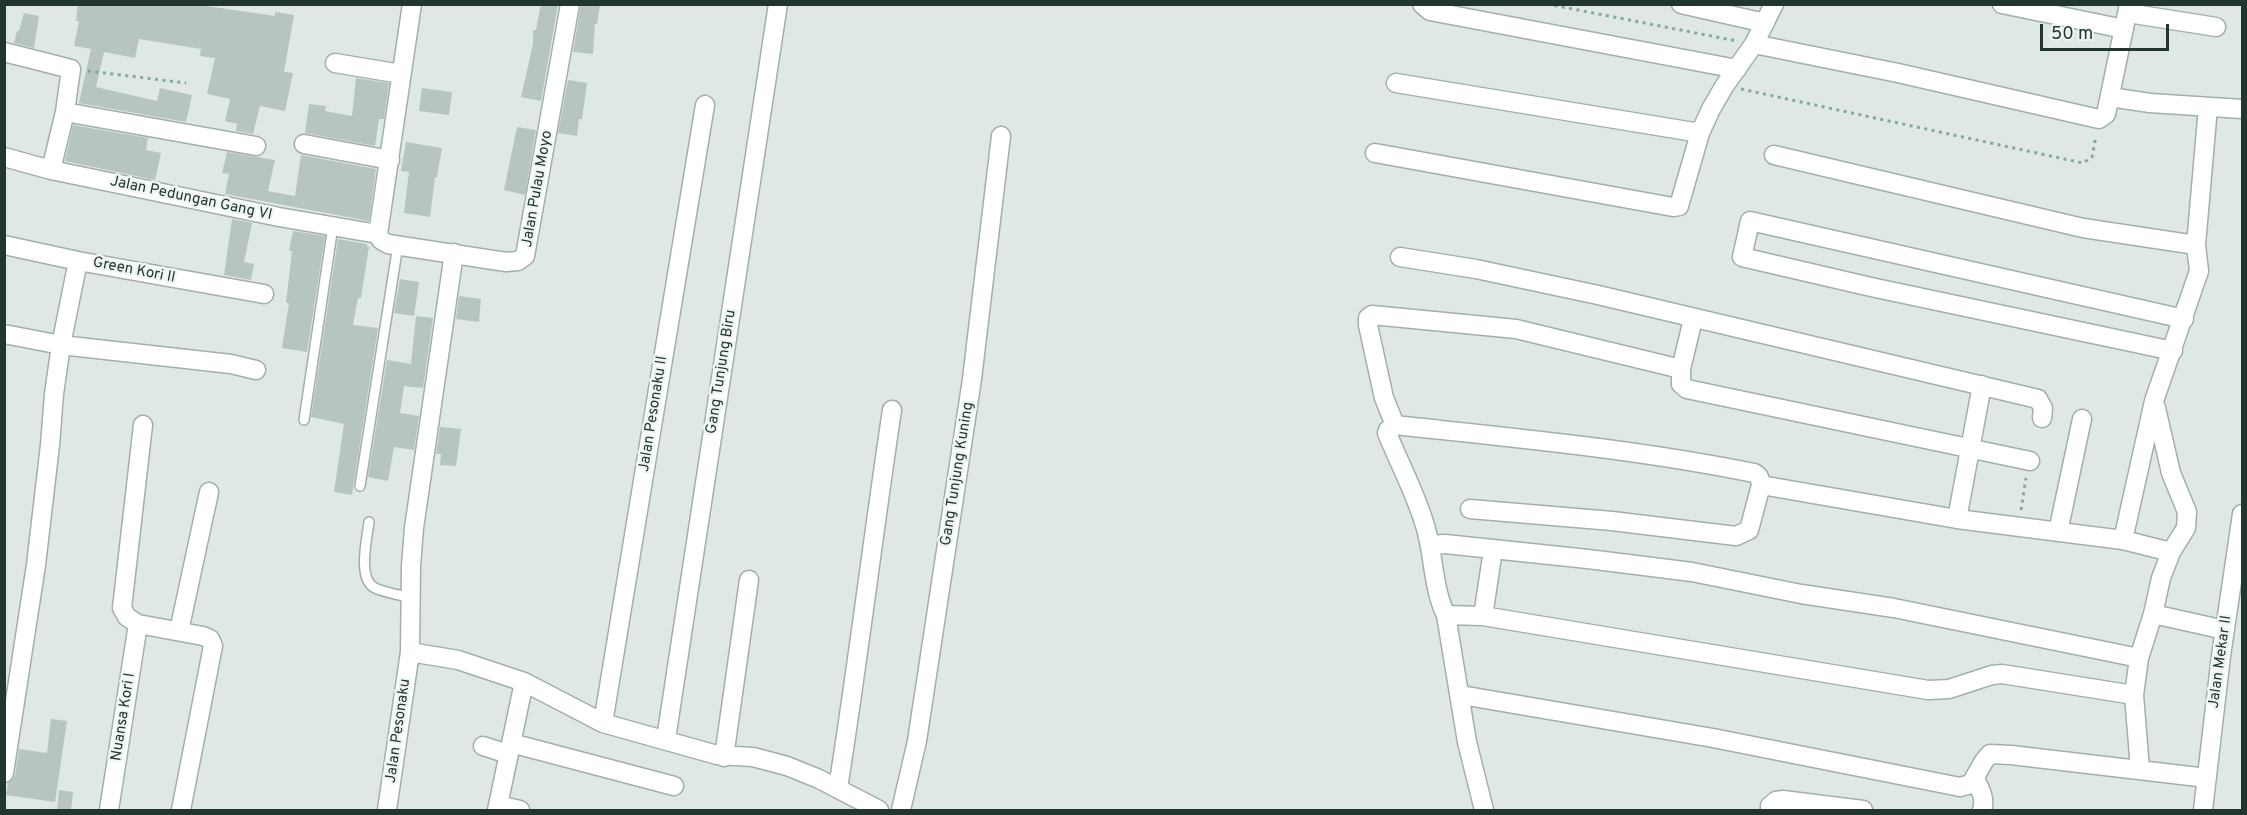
<!DOCTYPE html>
<html>
<head>
<meta charset="utf-8">
<style>
  body { margin:0 }
  #map { position:relative; width:2247px; height:815px; overflow:hidden; background:#dfe8e4; font-family:Overpass,sans-serif }
  canvas { display:block }
  .frame { position:absolute; inset:0; border:6px solid #223631; pointer-events:none }
  .scale { position:absolute; left:2040px; top:24px; width:129px; height:27px; box-sizing:border-box; border:3px solid #223631; border-top:0; padding-left:8px; font-size:18px; line-height:21px; white-space:nowrap; color:#223631; -webkit-text-stroke:4px #eef5f2; paint-order:stroke }
</style>
</head>
<body>
<div id="map">
<canvas width="2247" height="815"></canvas>
<div class="frame"></div>
<div class="scale">50 m</div>
</div>
<script>
const c = document.querySelector('canvas').getContext('2d');
c.lineJoin = 'round';
function fillPath(path, color) { c.fillStyle = color; c.fill(path, 'evenodd'); }
function strokePath(path, color, width, dash) { c.strokeStyle = color; c.lineWidth = width; c.lineCap = dash ? 'butt' : 'round'; c.setLineDash(dash || []); c.stroke(path); }
function write(font, color, halo, rows, align = 'center') {
  c.font = font + ' Overpass,sans-serif'; c.lineWidth = 5; c.setLineDash([]); c.textBaseline = 'middle'; c.strokeStyle = halo; c.fillStyle = color; for (const [text, x, y, turn = 0] of rows) {
    c.save(); c.translate(x, y); c.rotate((+turn || 0) * Math.PI / 180); c.textAlign = isNaN(turn) ? turn : align; if (halo) c.strokeText(text, 0, 0); c.fillText(text, 0, 0); c.restore();
  }
}
fillPath(new Path2D(`
  M78 4H193L275 16V12L294 15 284 72 293 73 285 111 260 106 253 134 236 131 237 124 225 121 230 99 207 94 215 58 200 56 201 49 139 39 135 58 104 52 96 87 157 101 160 88 192 95 186 122 79 103 91 49 74 46 79 21H76Z
  M541 4H558L541 101 521 97 533 44V30H536Z
  M581 4H600L597 24H595L593 54 573 52Z
  M24 13 39 16 34 48 14 43 17 31H19Z
  M356 78 389 83 384 119H379L375 146 305 133 309 104 326 106 325 111 352 116Z
  M568 80 587 83 582 119H579L577 136 558 133Z
  M422 88 452 92 449 115 419 111Z
  M73 125 148 138 146 150 161 153 155 180 65 161Z
  M517 127 536 130 525 195 504 190Z
  M406 142 442 148 437 177H435L430 217 404 213 409 172 401 171Z
  M227 152 275 160 268 191 295 196 301 155 376 169 369 221 225 194 229 174 222 173Z
  M232 219 252 223 244 262 254 264 251 280 224 275Z
  M293 231 325 236 307 352 282 348 289 303H286L292 251H289Z
  M338 239 367 244V246L369 247 361 298H358L353 325 378 328 352 495 334 492 344 424 311 417Z
  M400 279 419 282 414 316 394 313Z
  M459 296 481 299 479 322 456 319Z
  M416 316 433 318 423 388 404 386 400 413 419 416 414 450 394 447 388 481 368 477 387 360 411 364Z
  M440 427 461 429 456 466 440 465 441 454H436Z
  M51 719 67 721 55 802 6 795 8 783 15 775 19 749 47 753Z
  M59 790 73 792 71 810H57Z`), '#b7c5c0');
const lane = new Path2D(`
  M304 420 333 226
  M360 486 398 245
  M369 522C367 539 357 579 375 588 386 593 400 595 412 598`);
const street = new Path2D(`
  M1422 4 1430 11 1737 69
  M1681 4 1765 23
  M2002 4 2124 29
  M2128 13 2216 27
  M1754 44 1898 73 2099 119 2106 114 2129 4
  M4 52 71 69 65 112 51 170
  M335 63 401 74
  M1396 83 1700 133
  M2110 97 2150 103 2242 109
  M65 112 256 146
  M304 144 390 160
  M1375 153 1673 207 1679 206 1700 133 1711 109 1725 85 1754 44 1774 4
  M1774 155 2083 228 2196 245
  M4 157 51 170 279 217 378 234
  M378 234 381 240 388 244 506 262 518 261 525 256 570 4
  M378 234 412 4
  M4 245 78 261 264 294
  M1400 257 1476 269 1598 295 2038 399 2043 408 2042 418
  M1693 319 1681 369V384L1687 389 2030 461
  M4 334 61 345 231 364 256 370
  M2173 351 1871 287 1742 257 1750 221 2184 319
  M143 425 122 608 127 617 138 624 203 636 210 639 213 646 181 810
  M1395 425 1384 398 1368 325V318L1372 315 1516 329 1681 369
  M1761 485 1957 519 2123 540 2171 552
  M1470 509 1612 521 1736 536 1749 530 1761 485C1760 479 1760 476 1754 473 1635 449 1515 438 1395 425L1388 430 1387 433C1400 465 1417 496 1426 529 1434 557 1433 589 1446 615L1467 742 1484 810
  M1957 519 1982 385
  M2058 532 2082 419
  M2123 540 2154 401 2199 271 2196 245 2208 107
  M1430 545 1445 544 1588 559 1692 572 1801 594 1894 608 2139 658
  M2153 614 2225 630
  M1446 615 1483 616 1928 690 1949 689 1992 675 2002 674 2134 695
  M1483 616 1493 550
  M179 631 209 492
  M410 652 458 660 524 682 603 723 717 755 753 757 787 766 819 779 879 810
  M1461 695 1713 738 1960 787 1971 784 1984 761 1990 754 2011 755 2207 778
  M603 723 705 105
  M666 739 778 4
  M511 743 674 786
  M483 746 508 754
  M724 757 749 580
  M2140 769 2134 695 2139 658 2153 614 2161 578 2171 552 2186 528 2187 512 2171 473 2156 408
  M4 773 36 565 50 445 54 394 61 345 78 261
  M1975 779C1980 789 1986 799 1982 810
  M838 788C858 662 873 536 892 410
  M498 805 520 810
  M109 810 138 624
  M387 810 410 652 411 566 414 528 454 253
  M497 810 524 682
  M901 810 917 741 972 379 1001 136
  M1770 810V806L1776 801 1783 800 1863 810
  M2203 810 2221 656 2242 514`);
strokePath(lane, '#a3afab', 12);
strokePath(street, '#a3afab', 21);
strokePath(new Path2D(`
  M1547 4 1737 41
  M88 71 186 83
  M1741 89 2083 163 2092 157 2096 136
  M2021 510 2026 478`), '#83a89e', 3, [3, 4.5]);
strokePath(lane, '#fff', 9);
strokePath(street, '#fff', 18);
write('15px', '#223631', '#eef5f2', [
  ["Jalan Pulau Moyo",538,189,-80],
  ["Jalan Pedungan Gang VI",191,199,12],
  ["Green Kori II",134,271,11],
  ["Gang Tunjung Biru",722,372,-81],
  ["Jalan Pesonaku II",654,414,-81],
  ["Gang Tunjung Kuning",958,474,-81],
  ["Jalan Mekar II",2221,662,-82],
  ["Nuansa Kori I",124,717,-81],
  ["Jalan Pesonaku",399,731,-82]
]);
</script>
</body>
</html>
